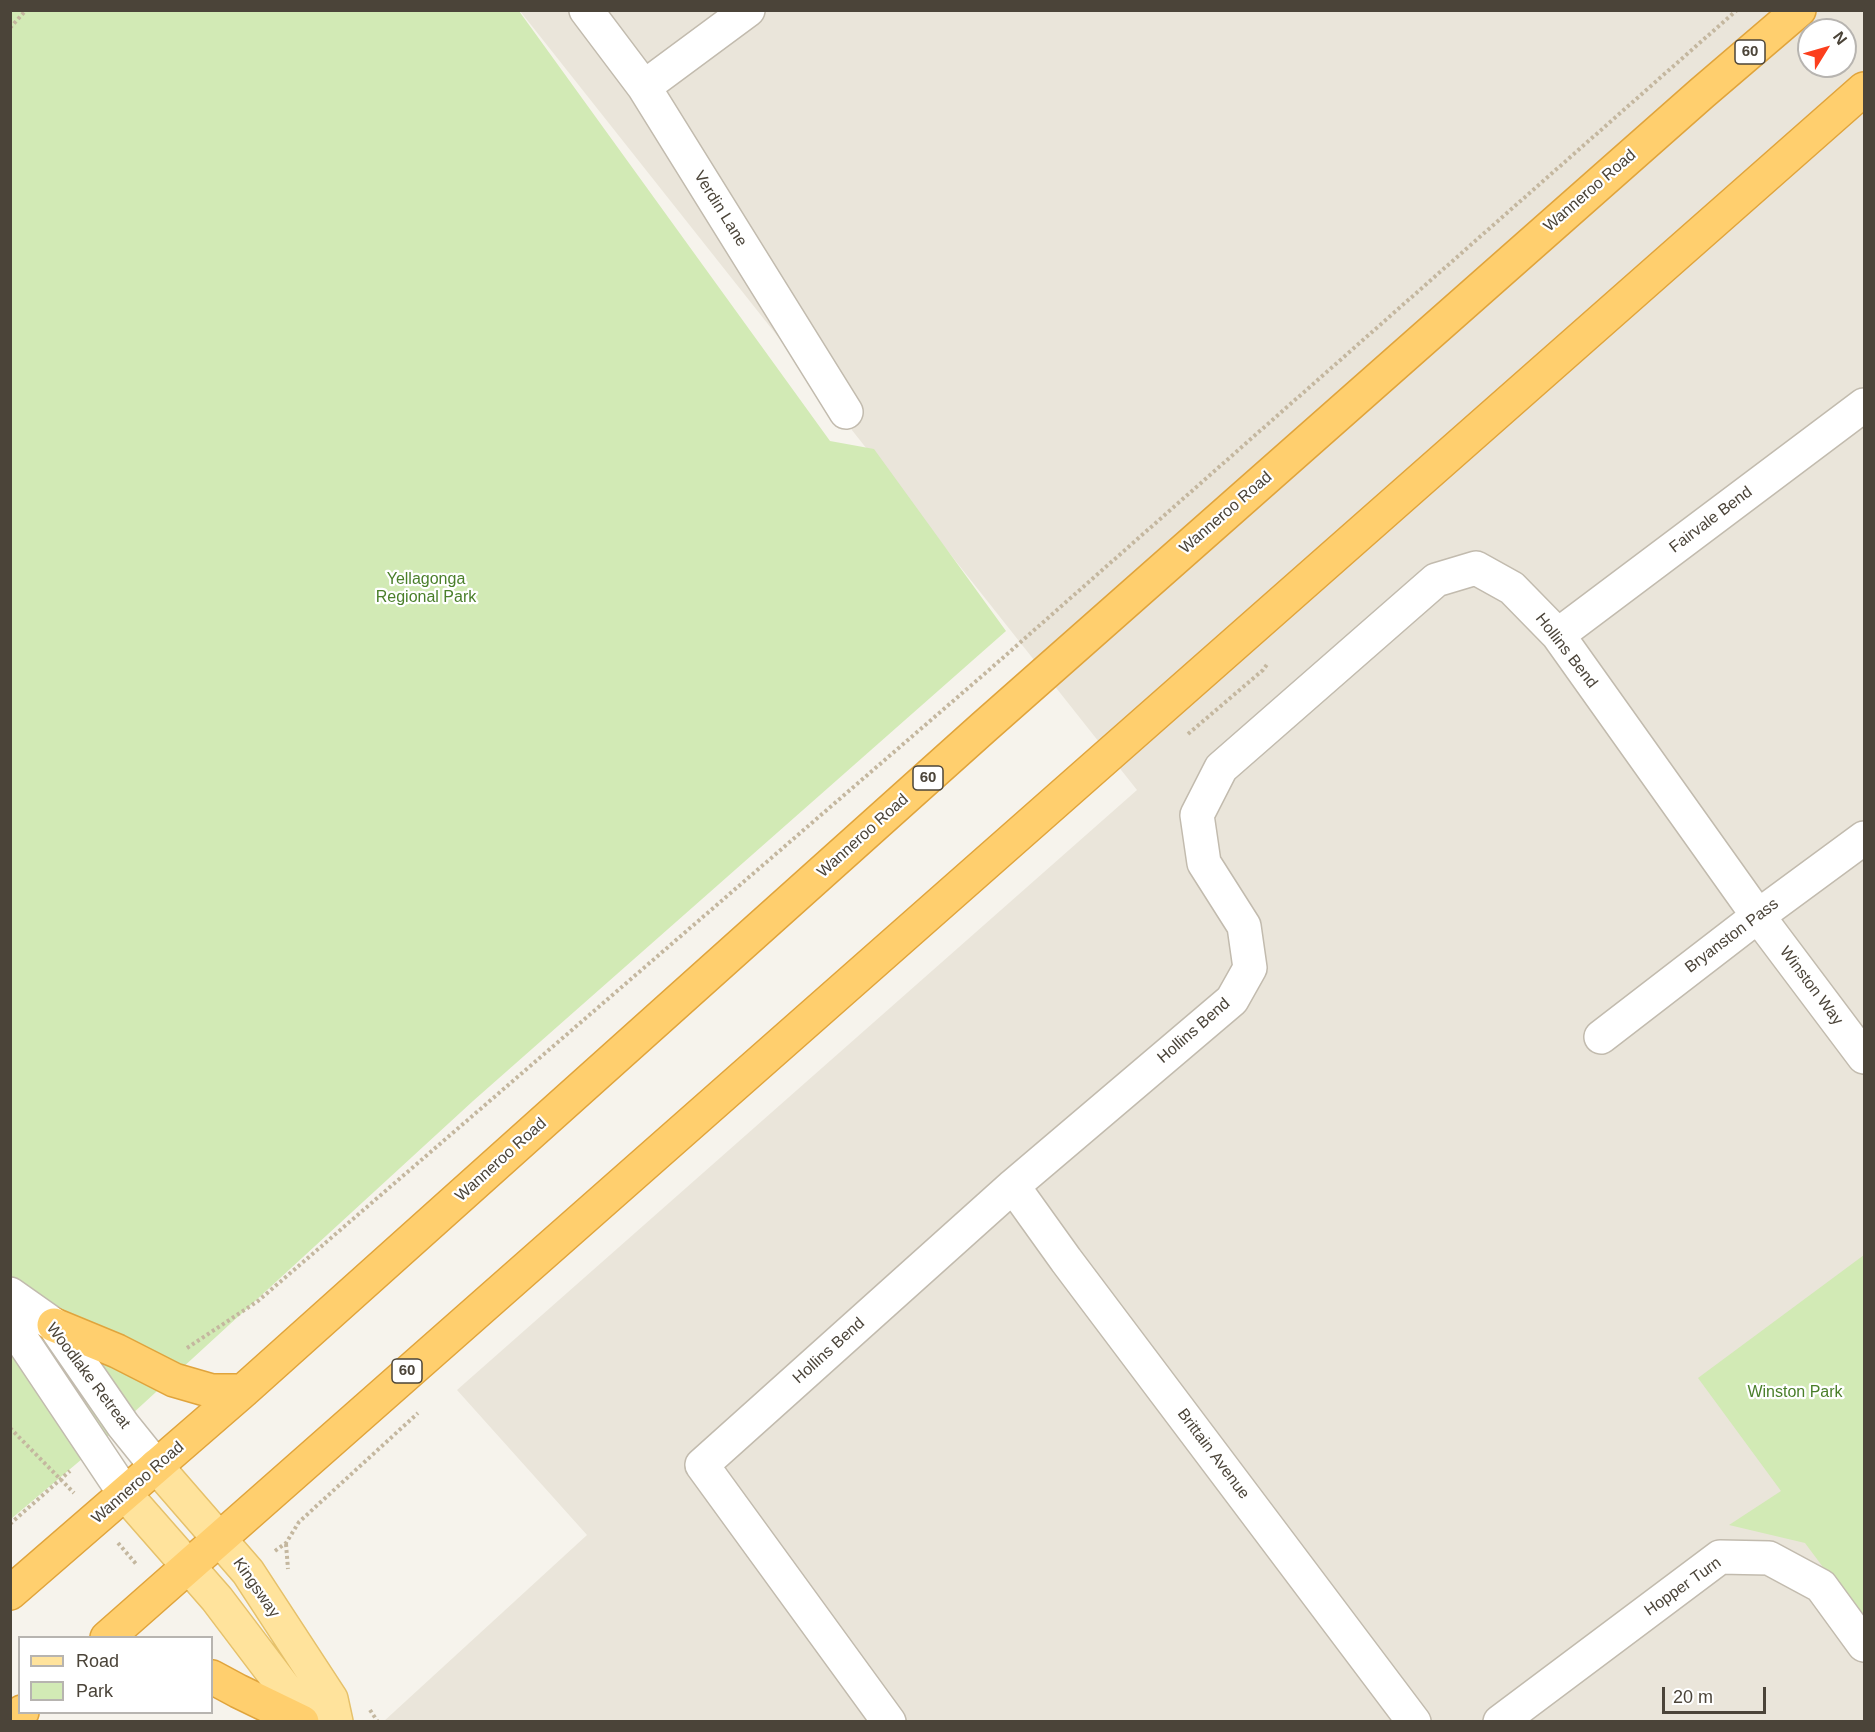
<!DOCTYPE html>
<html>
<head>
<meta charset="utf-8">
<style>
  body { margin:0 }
  #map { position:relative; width:1875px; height:1732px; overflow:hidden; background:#f6f3ec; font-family:Arial,sans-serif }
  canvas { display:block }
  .frame { position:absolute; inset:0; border:12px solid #4b4439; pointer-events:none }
  .legend { position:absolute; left:18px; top:1636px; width:195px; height:78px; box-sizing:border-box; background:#fff; border:2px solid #b7b4b0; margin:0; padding:8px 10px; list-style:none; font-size:18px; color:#4b4439 }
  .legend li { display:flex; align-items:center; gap:12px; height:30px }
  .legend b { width:30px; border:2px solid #b7b4b0 }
  .north { position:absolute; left:1797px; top:18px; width:60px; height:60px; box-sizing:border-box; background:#fff; border:2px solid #b7b4b0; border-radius:50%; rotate:53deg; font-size:16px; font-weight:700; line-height:24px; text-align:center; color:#4b4439 }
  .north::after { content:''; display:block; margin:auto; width:21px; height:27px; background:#fc3f1d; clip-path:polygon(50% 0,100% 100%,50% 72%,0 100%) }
  .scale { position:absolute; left:1662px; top:1687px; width:104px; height:27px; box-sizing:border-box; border:3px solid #4b4439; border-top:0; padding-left:8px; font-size:18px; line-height:21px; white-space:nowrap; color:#4b4439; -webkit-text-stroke:4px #fff; paint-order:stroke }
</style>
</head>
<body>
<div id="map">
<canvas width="1875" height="1732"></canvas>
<div class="frame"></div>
<ul class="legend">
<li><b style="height:8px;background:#ffe39c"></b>Road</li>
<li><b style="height:16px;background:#d2eab5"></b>Park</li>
</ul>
<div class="north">N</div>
<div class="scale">20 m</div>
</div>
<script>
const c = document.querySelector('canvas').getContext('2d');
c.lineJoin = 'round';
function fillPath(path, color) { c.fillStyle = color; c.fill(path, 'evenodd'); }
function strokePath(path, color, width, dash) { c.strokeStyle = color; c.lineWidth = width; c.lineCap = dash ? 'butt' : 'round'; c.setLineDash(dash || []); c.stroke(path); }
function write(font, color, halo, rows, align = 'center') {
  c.font = font + ' Arial,sans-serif'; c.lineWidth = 4.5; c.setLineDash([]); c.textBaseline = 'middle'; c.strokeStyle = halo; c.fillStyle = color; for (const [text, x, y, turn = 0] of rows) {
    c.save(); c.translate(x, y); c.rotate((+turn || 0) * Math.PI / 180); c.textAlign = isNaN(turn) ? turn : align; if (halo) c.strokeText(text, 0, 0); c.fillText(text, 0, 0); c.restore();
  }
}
fillPath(new Path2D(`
  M520 11H1864V1721L383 1722 587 1535 457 1390 1137 790ZM1809 30H1845V66H1809Z`), '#eae5da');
fillPath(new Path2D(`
  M11 11H519L830 441 874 449 1006 631 473 1101 95 1448 11 1519Z
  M1864 1255V1622L1805 1543 1729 1525 1781 1491 1698 1378Z`), '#d2eab5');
const minor = new Path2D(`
  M586 10 644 87 846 412
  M644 87 748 10
  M1558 635 1864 405
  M1601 1037 1758 916 1864 838
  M1013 1186 1066 1260 1414 1722
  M10 1294 54 1325 123 1425 156 1466
  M10 1302 22 1340 125 1494
  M889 1722 702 1465 1013 1186 1232 1000 1250 968 1244 926 1204 863 1197 815 1221 768 1436 580 1476 568 1512 588 1558 635 1758 916 1864 1057
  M1500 1722 1720 1557 1769 1558 1821 1586 1864 1645`);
const major = new Path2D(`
  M156 1466 248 1572 331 1699 336 1722
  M125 1494 217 1599 295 1702 319 1722`);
const highway = new Path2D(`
  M54 1325 117 1351 174 1380 212 1391H243
  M10 1593 243 1391 984 727 1702 93 1799 10
  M107 1638 1864 89
  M212 1677 238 1691 302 1722
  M12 1722 22 1712`);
strokePath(minor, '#c2bbae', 36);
strokePath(major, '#e6c16a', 36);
strokePath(highway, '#e0a43c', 36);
strokePath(new Path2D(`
  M10 28 26 10
  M1188 734 1263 670 1268 663
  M187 1348 258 1301 989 670 1737 10
  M10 1428 74 1493
  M10 1524 70 1471
  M118 1543 137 1565
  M286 1544 288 1569
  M275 1551 286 1543 299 1522 418 1413
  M370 1710 378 1722`), '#c4b79f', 4, [3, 3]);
strokePath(minor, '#fff', 33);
strokePath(major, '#ffe39c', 33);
strokePath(highway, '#ffcf6e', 33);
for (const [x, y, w] of [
  [1750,52,30],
  [928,778,30],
  [407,1371,30]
]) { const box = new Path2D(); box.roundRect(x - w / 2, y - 12, w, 24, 4.5); c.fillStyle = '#fff'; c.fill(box); strokePath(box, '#4b4439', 1.5); }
write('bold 15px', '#4b4439', null, [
  ["60",1750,52],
  ["60",928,778],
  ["60",407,1371]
]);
write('16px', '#4b4439', '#fff', [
  ["Wanneroo Road",1590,191,-41],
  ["Verdin Lane",720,209,58],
  ["Wanneroo Road",1226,513,-41],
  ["Fairvale Bend",1711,520,-37],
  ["Hollins Bend",1566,651,52],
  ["Wanneroo Road",863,836,-42],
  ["Bryanston Pass",1732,936,-37],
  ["Winston Way",1811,986,53],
  ["Hollins Bend",1194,1031,-41],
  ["Wanneroo Road",501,1160,-42],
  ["Hollins Bend",829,1351,-42],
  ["Woodlake Retreat",88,1376,53],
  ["Brittain Avenue",1213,1454,53],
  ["Wanneroo Road",138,1483,-41],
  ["Hopper Turn",1683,1587,-35],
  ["Kingsway",256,1588,55]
]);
write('16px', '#4a7f2a', '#fff', [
  ["Yellagonga",426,580],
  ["Regional Park",426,598],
  ["Winston Park",1795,1393]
]);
</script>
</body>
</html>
